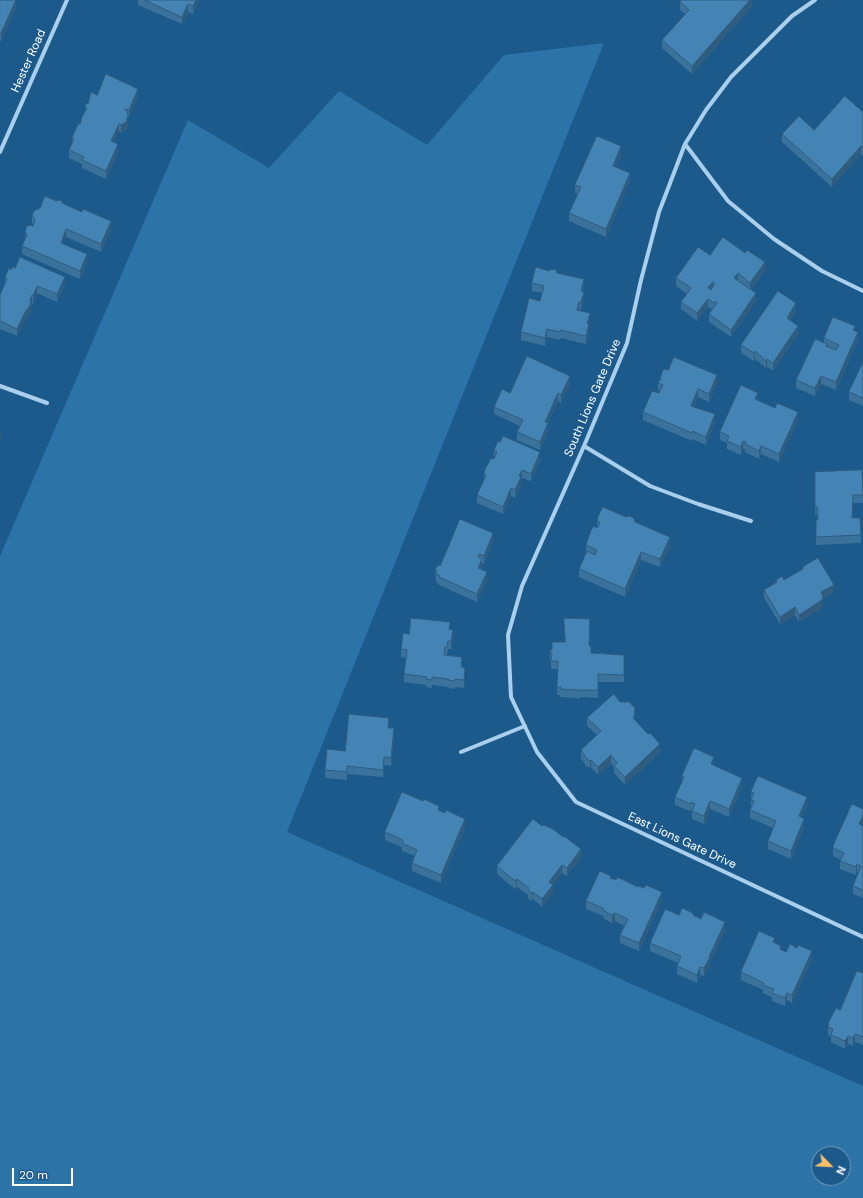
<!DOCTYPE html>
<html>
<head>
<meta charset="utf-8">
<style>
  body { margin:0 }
  #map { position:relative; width:863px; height:1198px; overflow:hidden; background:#1c5a8c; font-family:"DM Sans",sans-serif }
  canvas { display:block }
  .north { position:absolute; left:811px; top:1146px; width:40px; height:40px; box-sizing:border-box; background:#1c5a8c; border:1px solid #779cba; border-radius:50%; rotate:114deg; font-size:11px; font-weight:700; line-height:16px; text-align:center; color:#fff }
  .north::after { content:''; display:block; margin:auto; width:14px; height:18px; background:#fdc066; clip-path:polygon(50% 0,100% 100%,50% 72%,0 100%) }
  .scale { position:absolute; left:12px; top:1168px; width:61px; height:18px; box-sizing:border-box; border:2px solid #fff; border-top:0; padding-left:5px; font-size:12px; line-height:14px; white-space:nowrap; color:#fff; -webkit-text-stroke:3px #1c5a8c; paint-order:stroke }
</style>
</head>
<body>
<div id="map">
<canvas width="863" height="1198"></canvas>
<div class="north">N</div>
<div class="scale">20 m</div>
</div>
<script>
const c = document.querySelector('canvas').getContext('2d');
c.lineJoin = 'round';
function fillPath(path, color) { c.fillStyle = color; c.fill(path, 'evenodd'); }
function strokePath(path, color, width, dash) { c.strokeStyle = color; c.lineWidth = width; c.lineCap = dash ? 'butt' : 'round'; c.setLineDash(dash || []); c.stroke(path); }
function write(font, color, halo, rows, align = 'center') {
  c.font = font + ' "DM Sans",sans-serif'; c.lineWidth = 3; c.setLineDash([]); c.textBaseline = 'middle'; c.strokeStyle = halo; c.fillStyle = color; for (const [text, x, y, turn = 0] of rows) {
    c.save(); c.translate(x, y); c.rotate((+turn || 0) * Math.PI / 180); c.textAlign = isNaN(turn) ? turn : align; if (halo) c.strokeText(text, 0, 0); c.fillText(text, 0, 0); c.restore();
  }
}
fillPath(new Path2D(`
  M604 43 287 832 863 1086V1198H0V556L188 120 269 168 339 91 427 145 504 55ZM819 1154H843V1178H819Z`), '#2c73a8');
strokePath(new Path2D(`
  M815 0 792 16 731 77 706 110 685 144 659 212 641 280 627 343 584 446 522 586 508 635 511 697 537 752 576 802 863 937
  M685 144 728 201 774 239 822 271 863 291
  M0 152 67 0
  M0 386 47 403
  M584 446 650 486 698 504 751 521
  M461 752 525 726`), '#a9cfed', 4);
fillPath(new Path2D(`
  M0 0 16 8 1 41H0Z
  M138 0H199L193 14 188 12 182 24 138 5Z
  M752 0V6L692 74 662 48V40L685 14 680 10V2Z
  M138 97 128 118V124L126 130 121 133 119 131 114 142 118 152 106 179 82 168V164L69 158V150L72 144V138L80 124 85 112V107L88 104Z
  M863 112V156L861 154 832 187 782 142V134L814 130Z
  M621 154 616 167 630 181 606 237 569 221V213L578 194 575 193V185Z
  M62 203 111 229 101 252 66 237 63 244 87 262 80 279 22 254V246L25 239V231L33 225 32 223V215Z
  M710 255 765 270 751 290 756 301 731 337 709 322V314L712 309 708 307 697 321 681 309V302L687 294 676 286V278Z
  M11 270 65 284 57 302 37 293 33 304 32 303 31 306V311L28 317 26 318 17 336 0 329V295L5 285V277Z
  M557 273 584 287 583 292 584 300 581 310 579 309V310L590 321 589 324V332L586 344 561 338 560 340 547 337 545 346 521 340V332L540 301 542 293 532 291V283Z
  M796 311 790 320 798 334 773 371 767 367 766 368 755 359 754 361 741 353V345Z
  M855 330 858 340 836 390 821 384 815 396 796 388V380L824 343V338Z
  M863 362V406L849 400V392Z
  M668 370 717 383 709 402 698 397 694 407 715 422 706 445 692 439V441L643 420V412L659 393 660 391 658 390V383Z
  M570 384 561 403 558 401 548 423V431L540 450 517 440V432L520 426 494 414V407L510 393Z
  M758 400 798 420 779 462 761 454 759 459 745 452V449H743L741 455 727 449V443L720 440V432Z
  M494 450 540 460 531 481 522 478 521 480V485L515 498 511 496 503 514 477 503V495L484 481V474L487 466 494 458Z
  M815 472 863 495V503H853L852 518 861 535V543L816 545V520H817V515H815Z
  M597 519 635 522 670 545 660 567 641 560 625 597 579 577V569L586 553V545L597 528Z
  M493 541 484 564 482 563V567L481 570 487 580 477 602 439 585V584L436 582 435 570 440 566Z
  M803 567 834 592 823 599V604L822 608 799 622 795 615 780 624 764 598V590L776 582V580H784L803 569Z
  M450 629 453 638 451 649H448L447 655 462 665V667L465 675 464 688 455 687V689L448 688V687L432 685V688L426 687V685L404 682V674L406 658 401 657V649L409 634Z
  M590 645 591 653 624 655V682H598V698L580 697V699L577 698 560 697V695H557L558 669H551V661H550V650Z
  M587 718 635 720 660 752 625 785 614 773V768L611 763 598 775 591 767 590 768 586 766 581 758V750L597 735 587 726Z
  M389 728 394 736 391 766 384 765 383 777 347 774V780L325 778V770L345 751Z
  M714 765V766L742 786 729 817 710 809 704 824 692 819V811L691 810 690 811 675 805V797L682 782V776Z
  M751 792 807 804 801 818 804 827 791 859 768 849V841L773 828 750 818V810L751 808Z
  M439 810 465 827 441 883 412 871V863L415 856 402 851V847L385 840V832Z
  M863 823 862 825 863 826V898L853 894V886L859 872H857L856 875 840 869V861L841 860 833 856V848Z
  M581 857 567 876 562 873 553 885V893L542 907 533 899 532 901 528 898V895L517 887 516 889 510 885 497 874V866Z
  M611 878 662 900 639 951 620 943V935L625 926 615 921 612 923 604 919 603 916 586 909V901Z
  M679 915H693L725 930 710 963V965L704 976 700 975 697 983 677 974V966L678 963 650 951V943Z
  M775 943 781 950 786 952 812 959 792 1003 787 1000 785 1006 772 1001V997L763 993V990L741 980V972Z
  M863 973V1045L855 1042 853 1046 848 1044 845 1049 831 1042V1036L828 1035V1027L840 1010Z`), '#3a729b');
fillPath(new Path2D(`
  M16 0V8L1 41V33Z
  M196 0H199L193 14V6Z
  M750 0H752V6L692 74V66Z
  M188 4V12L182 24V17Z
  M138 89V97L129 118V110Z
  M128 116V124L126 130 121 133V125Z
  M119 124V131L111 149V141Z
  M118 144V152L106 179V171Z
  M621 146V154L613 174V166Z
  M861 146V154L832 187V179Z
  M630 173V181L606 237V229Z
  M111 221V229L101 252V244Z
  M66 229V237L61 251V243Z
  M87 254V262L80 279V271Z
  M765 262V270L750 291V283Z
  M738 273V281L734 278Z
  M65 277V284L57 302V294Z
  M584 279V287L581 299V291Z
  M713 282V289L708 296V288Z
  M37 286V293L33 304V296Z
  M584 292V300L581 310V302Z
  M756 293V301L731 337V330Z
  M32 295V303L31 306V311L28 317 26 318 17 336V329Z
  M708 299V307L697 321V313Z
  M579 302V309L577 318V310Z
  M796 303V311L787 326V318Z
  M590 313V321L587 332V324Z
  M589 324V332L586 344V336Z
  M798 326V334L773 371V363Z
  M547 329V337L545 346V338Z
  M858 332V340L836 390V382Z
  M755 351V359L754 361V353Z
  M767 359V367L766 368V361Z
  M717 375V383L709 402V394Z
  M570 376V384L561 403V395Z
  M821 376V384L815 396V388Z
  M698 389V397L691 413V406Z
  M558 393V401L545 429V422Z
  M758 393V400L755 399Z
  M798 412V420L779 462V454Z
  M715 414V422L706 445V437Z
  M548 423V431L540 450V442Z
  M1 431V439L0 442V434Z
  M743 441V449L741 455V447Z
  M761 446V454L759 459V451Z
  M540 452V460L531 481V474Z
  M522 470 521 485 515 498V490L519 476Z
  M511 488V496L503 514V507Z
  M493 533V541L484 564V556Z
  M670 537V545L660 567V559Z
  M641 552V560L625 597V589Z
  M482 559V567L478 576V568Z
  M487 572V580L477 602V594Z
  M834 585V592L823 599V604L822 608 799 622V615L821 592Z
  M795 607V615L780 624V617Z
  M453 630V638L451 649V641Z
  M465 668V675L464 688V680Z
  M394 728V736L391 766V758Z
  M660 744V752L625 785V777Z
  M611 755V763L598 775V767Z
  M384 757V765L383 777V770Z
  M714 757V765L711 772V764Z
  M591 760V767L590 768V761Z
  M742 778V786L729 817V809Z
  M807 797V804L799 824V816Z
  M710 801V809L704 824V816Z
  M863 815V823L859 832V824Z
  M465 819V827L441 883V875Z
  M804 819V827L791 859V851Z
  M581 849V857L567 876V868Z
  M857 864V872L856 875V867Z
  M562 865V873L553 885V893L542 907V899L549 882Z
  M517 879V887L516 889V881Z
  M533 892V899L532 901V893Z
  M662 892V900L639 951V943Z
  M615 913V921L612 923V915Z
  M725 922V930L710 963V965L704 976V968Z
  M812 951V959L792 1003V995Z
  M700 967V975L697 983V975Z
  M787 993V1000L785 1006V998Z
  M855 1034V1042L853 1046V1038Z
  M848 1036V1044L845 1049V1041Z`), '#305c7e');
const building = new Path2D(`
  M0 0H16L1 33H0Z
  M145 0H196L193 6 188 4 182 17Z
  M682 0H750L692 66 662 40 689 10 680 2Z
  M106 74 138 89 129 110 125 109V110L127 111 128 116 126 122 121 125 119 124 111 141 118 144 106 171 82 160 84 157 69 150 74 139 72 138 78 124H80L82 117 87 108 85 107 86 103 88 104 91 92 97 95Z
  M845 96 863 112V148L861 146 832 179 782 134 799 116 814 130Z
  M597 136 621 146 613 166 630 173 606 229 569 213 581 187 575 185Z
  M45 196 56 201 58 200 62 201V203L82 212 83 209 111 221 101 244 66 229 61 243 87 254 80 271 22 246 27 235 25 231 27 226 30 225 33 226 35 220 32 215 34 211 40 208Z
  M723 237 745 253 747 250 765 262 750 283 738 273 734 278 756 293 731 330 709 314 717 303 715 301 714 303 708 299 697 313 681 302 691 288 676 278 698 247 710 255ZM713 282 715 283 711 290 708 288Z
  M20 257 65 277 57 294 37 286 33 296 32 295 30 300 31 303 28 309 26 310 17 329 0 321V295L7 279 5 277 9 268 11 270 13 267 15 268Z
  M536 267 549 271 551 269 556 270 557 273 584 279 581 291 584 292 581 302H579L577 310 590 313 587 324H589L586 336 561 330 560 332 547 329 545 338 521 332 529 298 540 301 544 286 532 283Z
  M778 291 796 303 787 318 798 326 773 363 767 359 766 361 755 351 754 353 741 345Z
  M833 317 855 326 853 330 858 332 836 382 821 376 815 388 796 380 815 339 827 344 826 346 836 350 839 345 824 338Z
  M527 356 570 376 561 395 558 393 545 422 548 423 540 442 517 432 523 420 494 407 502 389 510 393Z
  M674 357 717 375 709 394 698 389 691 406 715 414 706 437 692 431V433L643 412 652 391 659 393 663 385 658 383 660 380 662 372 664 369 668 370Z
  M863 362V398L849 392Z
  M741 385 758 393 755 399 775 408 777 403 798 412 779 454 761 446 759 451 745 444 746 442 743 441 741 447 727 441 729 436 720 432Z
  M503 436 540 452 531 474 522 470 519 476 521 477 515 490 511 488 503 507 477 495 486 475 484 474 486 466H487L491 458 494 459 497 452 494 450 498 441 500 442Z
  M862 470 863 495H853L852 518H860L861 535 816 537V520H818L817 507H815V472Z
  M603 507 626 517 629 516 634 518 635 522 670 537 660 559 641 552 625 589 579 569 587 551 595 555 597 550 586 545 591 530 594 526 597 528 600 522 597 521 598 519H597Z
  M460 519 493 533 484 556 479 554 478 557 482 559 478 568 487 572 477 594 439 577 440 576 436 574 437 571 435 570 438 565 440 566Z
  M818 558 834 585 821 592 823 596 822 600 799 615 795 607 780 617 764 590 777 582 776 580 782 576 784 580 803 569V567Z
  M411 618 450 622 449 629 453 630 451 641H448L447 647H445L444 655 462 657 461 667 465 668 464 680 455 679V681L448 680V679L432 677V680L426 679 427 677 404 674 407 650 401 649 403 633 409 634Z
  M564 618 590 619 589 645 591 647V653L624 655V675L598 674V690H579L580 691 577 690 560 689 561 687H557L558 661H551L552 653H550V650H552V642H565Z
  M614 694 620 702H629L635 708 634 717 633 718 648 734 650 733 660 744 625 777 614 766 617 763 611 755 598 767 591 760 590 761 586 758 581 750 601 731 587 718Z
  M349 714 389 718 388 728H394L391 758 384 757 383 770 347 766V772L325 770 327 749 345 751Z
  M694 748 714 757 711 764 742 778 729 809 710 801 704 816 692 811 695 804 691 802 690 804 675 797 684 777 682 776Z
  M758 776 807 797 799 816 804 819 791 851 768 841 776 821 750 810 754 801 751 800 754 793 751 792Z
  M402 792 423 801 424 799 426 800 439 806 438 810 445 813 446 810 465 819 441 875 412 863 417 850 402 843 403 840 385 832Z
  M852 804 863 809V815L859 824 863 826V890L853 886 861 866 857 864 856 867 840 861 844 853 833 848V846Z
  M533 819 542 826 544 825 553 829 563 837 564 836 581 849 567 868 562 865 549 882 553 885 542 899 533 892 532 893 528 890 529 888 517 879 516 881 510 877 497 866Z
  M600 871 611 876 610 878 616 880 617 877 638 887V886L644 888 646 885 662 892 639 943 620 935 628 919 615 913 612 915 604 911 603 908 586 901Z
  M682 908 693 913V915L701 919 704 912 725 922 709 957H710L704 968 700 967 697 975 677 966 681 956 650 943 665 909 679 915Z
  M759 931 775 938 773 942 781 946 780 949 786 952 790 944 797 948 798 945 812 951 792 995 787 993 785 998 772 993 774 989 763 985 764 983 741 972Z
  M857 971 863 973V1037L855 1034 853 1038 848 1036 845 1041 831 1035 833 1029 828 1027 829 1021 836 1008 840 1010Z`);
fillPath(building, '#4484b4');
strokePath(building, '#305c7e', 1);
write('12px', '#fff', '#1c5a8c', [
  ["Hester Road",29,61,-66],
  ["South Lions Gate Drive",593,398,-67],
  ["East Lions Gate Drive",682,841,25]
]);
</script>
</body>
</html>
